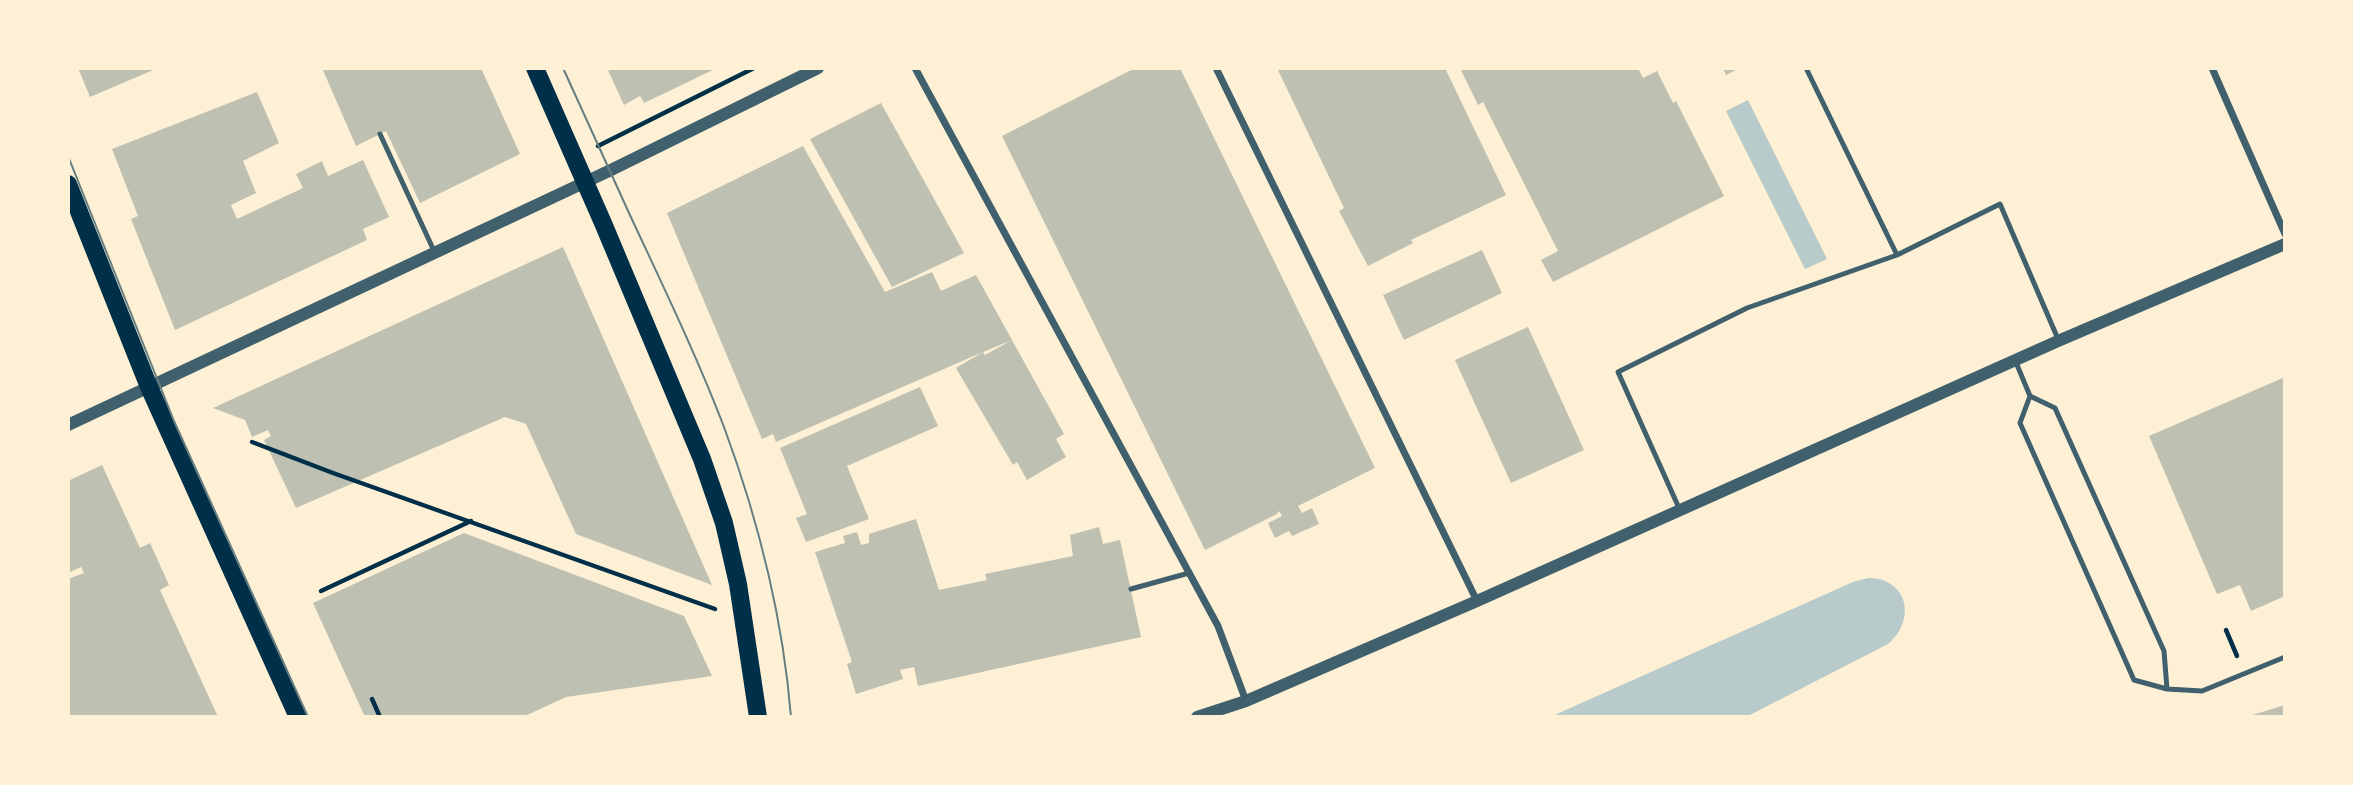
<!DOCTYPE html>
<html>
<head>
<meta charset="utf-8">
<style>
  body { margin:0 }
  #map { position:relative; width:2353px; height:785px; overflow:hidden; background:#fdf0d5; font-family:Arial,sans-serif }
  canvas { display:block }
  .frame { position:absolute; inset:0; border:70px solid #fdf0d5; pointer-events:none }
</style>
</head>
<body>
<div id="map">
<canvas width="2353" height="785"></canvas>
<div class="frame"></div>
</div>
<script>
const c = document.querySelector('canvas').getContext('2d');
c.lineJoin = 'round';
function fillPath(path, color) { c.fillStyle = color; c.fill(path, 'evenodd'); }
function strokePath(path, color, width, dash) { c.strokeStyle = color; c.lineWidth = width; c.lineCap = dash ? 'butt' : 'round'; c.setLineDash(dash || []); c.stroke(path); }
fillPath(new Path2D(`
  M1748 100 1827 259 1805 269 1726 111Z
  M1868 578C1908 578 1917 620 1888 644L1746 717H1550L1853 582Z`), '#b9caca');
fillPath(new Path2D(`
  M78 68H158L90 97Z
  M322 68H481L520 154 420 203 386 131 356 146Z
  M607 68H717L644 103 640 96 624 105Z
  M1135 68H1180L1375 468 1298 506 1302 513 1312 508 1319 524 1292 536 1289 531 1275 538 1268 523 1282 516 1279 511 1277 514 1205 550 1002 136Z
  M1277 68H1445L1506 195 1411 240 1413 243 1368 266 1339 211 1344 208Z
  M1460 68H1638L1643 78 1657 71 1673 103 1676 101 1724 196 1553 282 1541 260 1558 251 1483 102 1478 105Z
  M1723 68H1740L1726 75Z
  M257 92 279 143 243 161 256 193 231 205 237 219 303 188 296 174 322 161 328 176 363 160 389 217 363 229 367 240 175 330 131 219 138 216 112 149Z
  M881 103 964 253 892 287 810 139Z
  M803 146 885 292 932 272 941 291 976 275 1012 340 983 352 985 355 1012 340 1064 434 1056 439 1066 457 1027 480 1017 462 1013 465 956 368 983 352 776 442 773 434 762 439 667 213Z
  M563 247 712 585 576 534 526 424 505 417 296 508 264 440 271 436 268 430 252 437 245 420 213 408Z
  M1482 250 1502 293 1404 340 1383 295Z
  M1528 327 1584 450 1511 483 1455 360Z
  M2285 377V596L2251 611 2240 585 2217 594 2149 436Z
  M920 387 938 426 847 466 869 519 806 542 796 518 807 514 780 448Z
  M102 465 140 548 150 543 169 585 160 590 218 717H68V579L84 573 81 567 68 573V481Z
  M916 519 939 590 987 580 985 574 1073 556 1070 535 1099 527 1103 544 1120 540 1141 637 918 686 914 667 900 670 903 679 856 694 847 664 852 662 815 552 845 543 843 536 857 532 861 545 869 543V534Z
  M464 533 684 616 712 676 566 697 523 717H365L313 603Z
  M2285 705V717H2250L2249 716Z`), '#bec0b2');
strokePath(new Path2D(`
  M598 146 754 68
  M252 442 333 473 715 609
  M321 591 471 521
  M2226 630 2237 656
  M372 699 380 717`), '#003049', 4.5);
strokePath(new Path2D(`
  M1806 68 1897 255 2000 204 2058 339
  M380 134 435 253
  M2015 360 2030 396 2055 408 2164 651 2167 689
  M2030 396 2020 423 2134 680 2167 689 2202 691 2285 657
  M1679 508 1618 372 1747 308 1897 255
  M1131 589 1189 573`), '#3f606c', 5);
strokePath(new Path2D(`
  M915 68 1218 626 1246 701
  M1216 68 1477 601
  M2212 68 2285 234`), '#3f606c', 7);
strokePath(new Path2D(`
  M68 425 611 170 818 68
  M1197 717 1246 701 1477 601 2058 341 2285 244`), '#3f606c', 12);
strokePath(new Path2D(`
  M535 68 603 223 702 459 724 523 738 584 758 717
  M68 184 149 387 298 717`), '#003049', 18);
strokePath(new Path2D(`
  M563 68C585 116 607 165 629 213 662 284 696 354 724 427 758 519 783 619 791 717
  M68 156 174 421 308 717`), '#657d81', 2);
</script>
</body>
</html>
